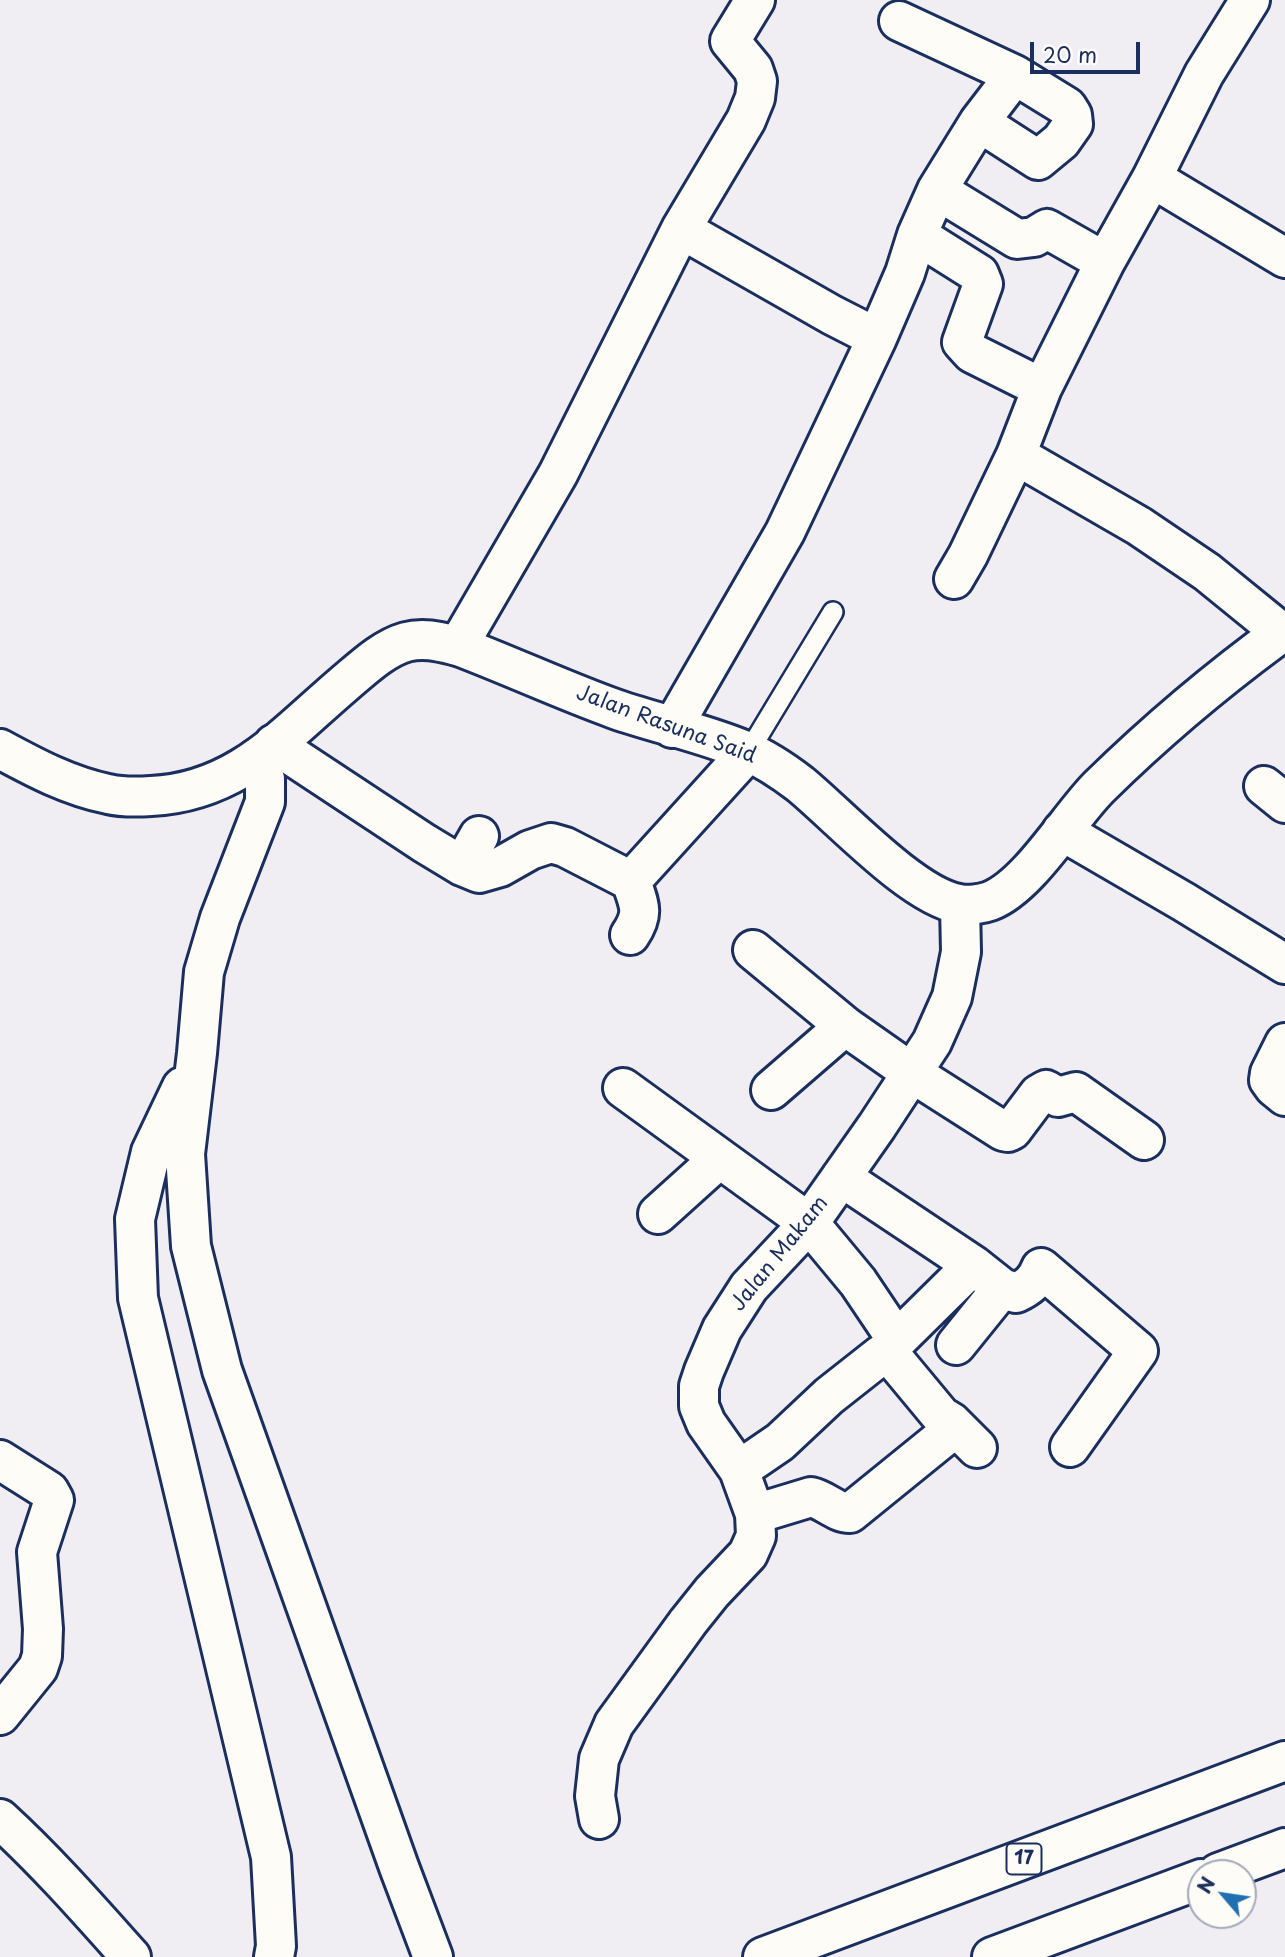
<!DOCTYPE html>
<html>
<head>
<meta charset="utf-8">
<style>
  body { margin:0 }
  #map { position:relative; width:1285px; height:1957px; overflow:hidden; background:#f0edf3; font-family:"Playpen Sans",sans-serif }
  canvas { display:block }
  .north { position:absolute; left:1187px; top:1859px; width:70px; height:70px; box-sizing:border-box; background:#fdfcf7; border:2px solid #a3aaba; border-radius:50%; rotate:299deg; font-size:19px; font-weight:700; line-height:28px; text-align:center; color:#1b2f5e }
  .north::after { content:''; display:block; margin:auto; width:24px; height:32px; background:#1f6fb2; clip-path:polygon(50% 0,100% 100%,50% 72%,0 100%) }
  .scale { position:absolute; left:1030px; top:42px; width:110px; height:32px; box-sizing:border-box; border:4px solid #1b2f5e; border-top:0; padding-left:9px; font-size:21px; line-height:24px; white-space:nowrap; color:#1b2f5e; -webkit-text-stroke:5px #fdfcf7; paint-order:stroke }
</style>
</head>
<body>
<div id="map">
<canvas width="1285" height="1957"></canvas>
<div class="north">N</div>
<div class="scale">20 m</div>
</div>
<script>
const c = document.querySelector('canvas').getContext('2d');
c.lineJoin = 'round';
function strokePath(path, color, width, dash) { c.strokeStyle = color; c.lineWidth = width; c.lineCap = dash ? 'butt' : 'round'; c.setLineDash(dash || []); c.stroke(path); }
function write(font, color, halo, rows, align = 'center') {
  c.font = font + ' "Playpen Sans",sans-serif'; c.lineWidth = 5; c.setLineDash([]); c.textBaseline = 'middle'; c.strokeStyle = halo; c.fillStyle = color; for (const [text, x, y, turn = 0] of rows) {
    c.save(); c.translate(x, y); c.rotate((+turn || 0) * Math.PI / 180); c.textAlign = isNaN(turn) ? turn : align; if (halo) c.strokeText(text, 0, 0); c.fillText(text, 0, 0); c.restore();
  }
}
const lane = new Path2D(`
  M749 751 833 612`);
const street = new Path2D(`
  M899 21 1015 75
  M1152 178 1285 258
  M937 190 1017 239 1034 237 1047 229 1105 262
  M681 229 832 315 877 338
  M917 235 979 274 983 284 962 342 972 353 1042 388
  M1016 455 1139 526 1207 572 1282 633
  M954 579 968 555 1016 455 1042 388 1105 262 1152 178 1204 74 1250 0
  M458 646 558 474 681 229 746 120 755 98 757 81 753 69 730 41 755 0
  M672 728 785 532 877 338 905 273 917 235 937 190 979 122 1015 75 1067 107 1072 115 1073 124 1061 141 1038 160 979 122
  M274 744 424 843 462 866 479 873 500 867 530 850 551 843 565 847 631 881
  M257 758 265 779V802L220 918 204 972 197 1053 185 1154 191 1246 222 1370 399 1867 433 1957
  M1264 786 1285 803
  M1062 831 1184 902 1285 964
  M462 866 479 836
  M630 935C645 913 639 904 631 881L749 751
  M753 950 845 1026 912 1073 1003 1131 1008 1132 1012 1130 1039 1094 1046 1090 1058 1097 1076 1092 1144 1140
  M1285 1043 1270 1073 1269 1080 1274 1087 1285 1096
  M182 1087 151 1152 135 1219 138 1298 271 1857 276 1946 274 1957
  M623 1088 809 1223 858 1282 897 1340 973 1265
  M771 1090 845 1026
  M841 1177 973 1265 1002 1288 1016 1293C1029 1287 1036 1281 1041 1268L1138 1351 1070 1447
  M658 1214 719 1159
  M956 1345 1002 1288
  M0 1460 49 1491 54 1500 37 1552 43 1629 42 1656 38 1668 0 1715
  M739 1470 780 1442 829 1396 881 1355 885 1354 892 1357 941 1416 951 1422 977 1448
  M755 1514 811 1497C825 1500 836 1513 850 1513L956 1427
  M0 1819C47 1862 89 1910 131 1957
  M599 1819 595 1796 599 1759 614 1724 688 1622 712 1592 748 1554 756 1536 755 1514 739 1470 706 1423 699 1406V1386L704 1371 722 1329 749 1287 809 1223 877 1126 932 1042 952 997 961 952 960 905`);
const secondary = new Path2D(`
  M0 749C35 768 69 786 108 794 121 797 137 797 151 796 237 792 283 736 344 684 362 669 382 649 406 642 424 637 441 642 458 646 511 666 562 690 615 709 658 724 704 733 746 751 765 759 783 771 800 784 838 815 912 896 959 904 968 906 982 904 990 901 1029 886 1069 817 1099 787 1157 730 1219 678 1285 630`);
const highway = new Path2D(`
  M1218 1873 1285 1848
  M763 1957 1285 1761
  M992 1957 1201 1879`);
strokePath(lane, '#1b2f5e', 24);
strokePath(street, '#1b2f5e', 44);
strokePath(secondary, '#1b2f5e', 44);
strokePath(highway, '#1b2f5e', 44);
strokePath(lane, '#fdfcf7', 19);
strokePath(street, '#fdfcf7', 38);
strokePath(secondary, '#fdfcf7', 38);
strokePath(highway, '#fdfcf7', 38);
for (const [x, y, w] of [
  [1024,1859,35]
]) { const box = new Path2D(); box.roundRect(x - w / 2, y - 15.5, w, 31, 5); c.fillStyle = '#fdfcf7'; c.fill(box); strokePath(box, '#1b2f5e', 2); }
write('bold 19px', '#1b2f5e', null, [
  ["17",1024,1859]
]);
write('21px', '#1b2f5e', '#fdfcf7', [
  ["Jalan Rasuna Said",666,725,20],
  ["Jalan Makam",780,1254,-51]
]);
</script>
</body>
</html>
